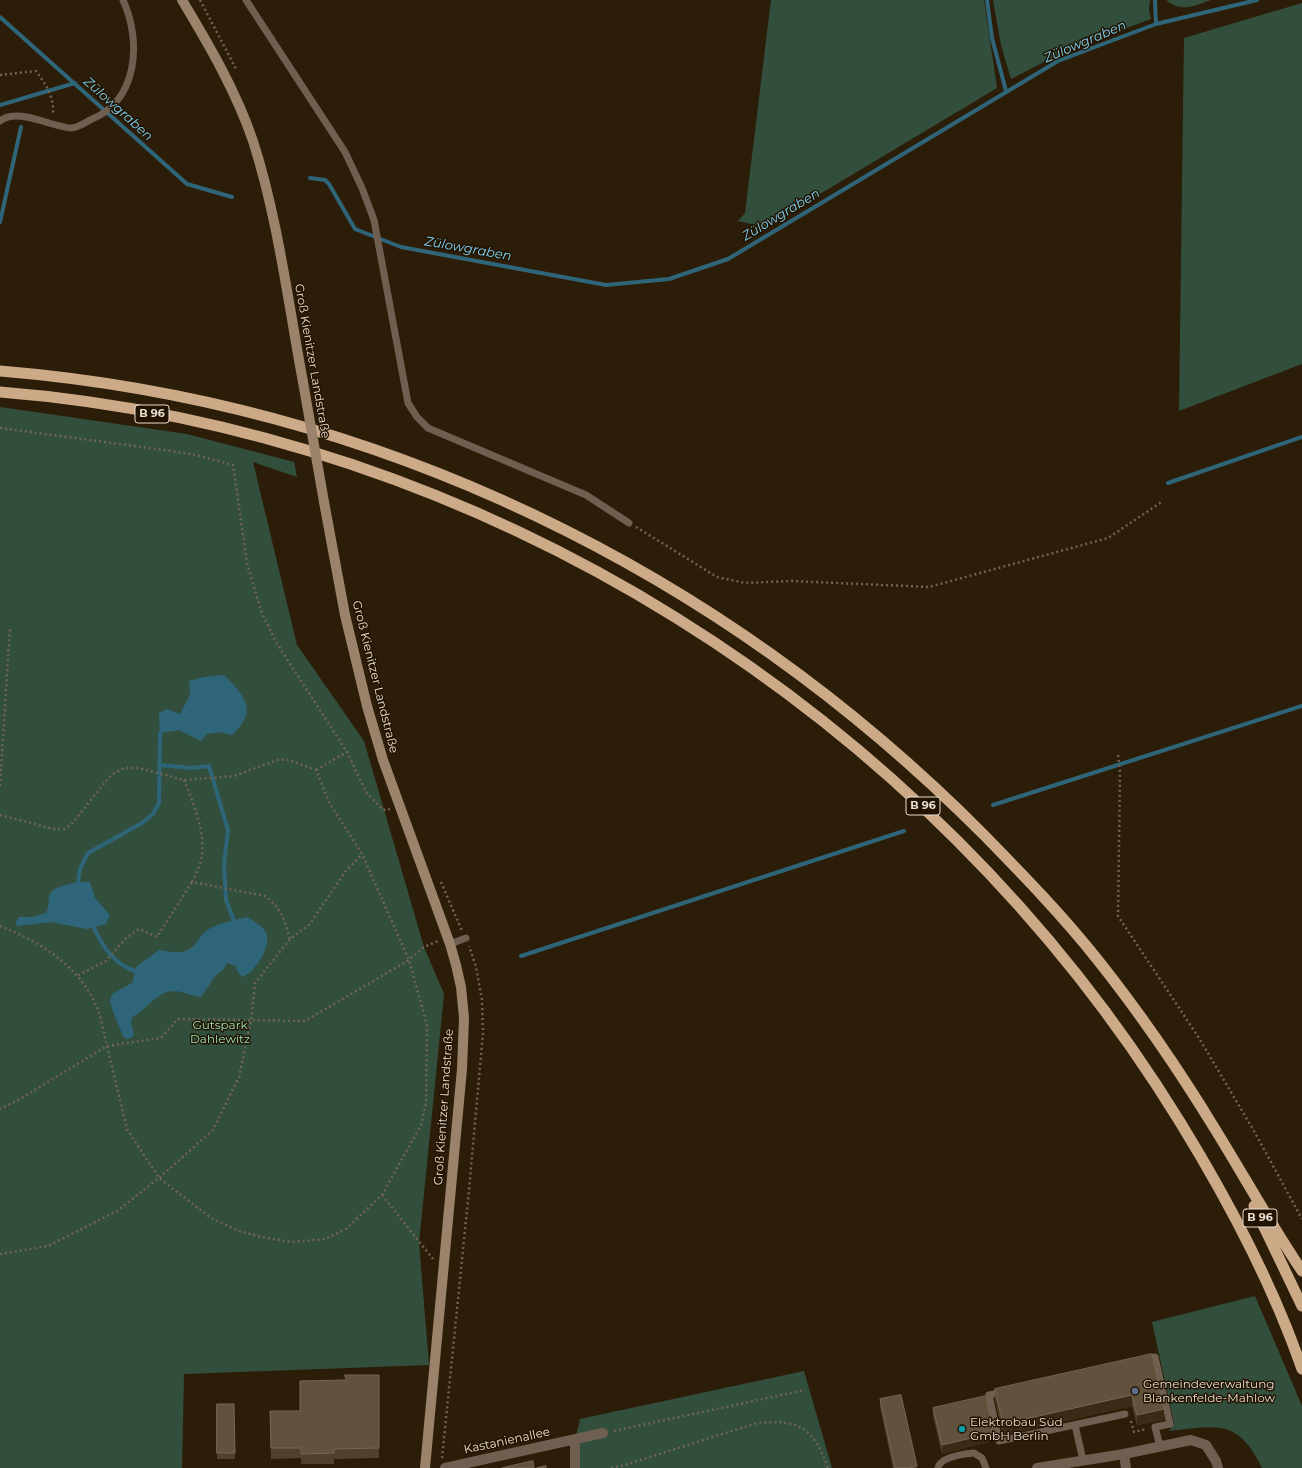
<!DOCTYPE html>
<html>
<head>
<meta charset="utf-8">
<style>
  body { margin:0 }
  canvas { display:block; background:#2c1d08 }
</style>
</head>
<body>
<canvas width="1302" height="1468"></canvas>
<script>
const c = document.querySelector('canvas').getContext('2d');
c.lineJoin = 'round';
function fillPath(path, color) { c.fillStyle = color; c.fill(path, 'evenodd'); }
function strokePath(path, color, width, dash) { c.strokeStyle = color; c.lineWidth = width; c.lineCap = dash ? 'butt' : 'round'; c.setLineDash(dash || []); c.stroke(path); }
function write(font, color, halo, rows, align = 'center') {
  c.font = font + ' Montserrat,sans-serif'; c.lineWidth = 3; c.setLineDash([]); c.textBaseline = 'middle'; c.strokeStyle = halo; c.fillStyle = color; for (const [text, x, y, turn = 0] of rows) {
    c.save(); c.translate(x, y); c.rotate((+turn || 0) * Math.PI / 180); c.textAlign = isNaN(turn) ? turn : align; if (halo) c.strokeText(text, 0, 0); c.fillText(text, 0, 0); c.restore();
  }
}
fillPath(new Path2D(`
  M771 0H984L997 88 765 227 738 221 745 213Z
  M993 0H1150L1149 10 1151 19 1067 50 1011 79 1001 45Z
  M1166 0H1211C1193 6 1183 13 1166 0Z
  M1302 3V364L1179 411 1184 38Z
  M0 407 187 434 294 462 297 477 253 462 297 645 364 741 424 947 444 994 419 1243 429 1365 184 1374 182 1468H0Z
  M1255 1296 1302 1406V1468H1262C1238 1418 1217 1426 1169 1431L1174 1423 1152 1322Z
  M804 1371 832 1468H577L575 1440 580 1419Z`), '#324f3e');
fillPath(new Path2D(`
  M224 675C235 686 254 703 244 720 241 726 236 731 232 735L219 732 207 734 201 741 179 730 160 733 159 713 167 709 180 714 190 695 189 681 204 677Z
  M78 882H90L95 898 110 915 106 924 87 929 51 922 17 926 16 922 19 917H32L46 913C49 907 48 904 49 897 51 886 69 885 78 882Z
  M247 917C254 921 266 928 267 936 270 948 254 974 242 977L237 971 236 966 227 963 223 970 216 975 201 997C191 996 183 991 173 991 156 992 147 1010 132 1017L131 1022 134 1035 131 1038 126 1039 123 1036 112 1009 110 1001 112 994 132 983 137 966 159 950C174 952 186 956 196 943 200 937 203 933 209 929 220 923 235 920 247 917Z`), '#2e6579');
strokePath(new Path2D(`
  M987 0 992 38 1006 91
  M1155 0 1156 24
  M0 17 187 184 232 197
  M0 105 75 83
  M310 178 325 180 329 184 355 229 401 247 606 285 669 279 728 259 1058 61 1156 24 1257 0
  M0 222 21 127
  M1168 483 1302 437
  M160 765 191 768 209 766 228 830 224 864 226 900 234 921
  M993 805 1302 706
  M78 882 80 869 88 853 142 823 153 814 159 803 160 733
  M94 928C103 947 114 964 135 971
  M521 956 904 831`), '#2e6579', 4);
strokePath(new Path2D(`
  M200 0 236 69
  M0 75 36 71C46 85 54 96 53 114
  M0 428 164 450 196 455 233 465 247 563 261 611 276 642 347 752 366 792 383 810 390 809
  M636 527 717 577 745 583 791 581 929 587 1108 538 1163 501
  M1118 755 1120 772 1118 916 1199 1038 1254 1131 1302 1219
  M316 770 347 752
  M184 780C194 805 208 837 200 864 198 870 195 876 192 882L265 896C282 909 284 919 290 939
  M0 786 10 627
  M0 815 53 829H64L71 825 111 775 124 768H139L184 780 234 776 280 759 289 760 316 770 330 804 362 854 409 960 427 1025 426 1104 421 1125 382 1195 346 1229 326 1239 292 1242 266 1238 239 1231 211 1218 159 1178 127 1129 107 1046 20 1099 0 1109
  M441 882 462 931
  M0 926C41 942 81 967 98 1010 102 1021 104 1034 107 1046L161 1038 178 1019 305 1021 409 960 424 947 438 941
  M78 975 106 961 125 939 139 929 157 937 192 882
  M382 1195 433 1259
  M0 1254 48 1246 117 1211 159 1178 213 1130 239 1077 251 1020 255 983 290 939 309 925 345 872 362 854
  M1131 1421 1134 1432 1147 1429
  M614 1431 805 1390
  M442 1458 469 1190 483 1033 482 1000 476 967 469 946
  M611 1468 625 1465 757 1423C799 1419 814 1428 828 1468`), '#716352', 2.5, [2, 3]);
strokePath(new Path2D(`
  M246 0 345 152 362 188 374 220 408 403 417 417 428 428 586 495 629 523
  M0 121C18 107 51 127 71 128 76 128 85 123 90 120 138 101 142 42 123 0
  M450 944 466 938
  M1143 1360 1155 1357 1170 1424 1155 1427 1160 1446
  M1004 1392 989 1395 999 1441 1125 1414
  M1075 1425 1083 1460
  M938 1468C940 1457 964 1454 974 1453L982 1458 986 1468`), '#6e5f50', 7);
strokePath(new Path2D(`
  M575 1440V1468
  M445 1468 603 1433
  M1037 1468 1124 1454
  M1126 1468 1124 1454 1191 1440 1206 1445 1216 1461 1218 1468`), '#6e5f50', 10);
strokePath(new Path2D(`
  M182 0C209 45 236 91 253 141 278 219 288 302 303 382
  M324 502 345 615 367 706 383 760 450 944 456 965 461 987 464 1018 462 1069 425 1468`), '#9a826b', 10);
strokePath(new Path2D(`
  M0 371C376 402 720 569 985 836 1024 876 1062 915 1097 959 1140 1013 1179 1070 1215 1129 1244 1176 1271 1225 1302 1271
  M0 392C481 430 929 713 1180 1122 1228 1200 1272 1282 1302 1369
  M1254 1206 1302 1306`), '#ca8', 11);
strokePath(new Path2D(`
  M303 382 324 502`), '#9a826b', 10);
fillPath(new Path2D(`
  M1152 1354 1164 1420 1137 1425 1132 1406 1003 1435 995 1400V1389Z
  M379 1375V1458L334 1459V1464H301V1458L271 1459 270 1411H300L346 1380Z
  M880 1399 917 1468H893L880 1407Z
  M217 1404H234L235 1459H217Z
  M933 1408 993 1437H992V1441L942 1454 933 1416Z`), '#50412c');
fillPath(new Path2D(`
  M1132 1395V1406L1003 1435V1424Z
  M1164 1409V1420L1137 1425V1415Z
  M991 1429H993V1437H992V1441L942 1454V1445Z`), '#3b2b16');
const building = new Path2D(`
  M1152 1354 1164 1409 1137 1415 1132 1395 1003 1424 995 1389Z
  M345 1375H379V1448L334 1449V1453L301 1454V1448H271L270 1411H300V1381L346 1380Z
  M901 1395 917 1466 910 1468H895L880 1399Z
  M986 1396 993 1429H991L992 1433 942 1445 933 1408Z
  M217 1404H234L235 1453H217Z
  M533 1461 534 1468H502Z
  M546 1466V1468H537Z`);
fillPath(building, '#61523e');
strokePath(building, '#766755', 1);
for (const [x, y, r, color] of [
  [1135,1391,4,"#5c6f8a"],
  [962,1429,4,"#0f9aa8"]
]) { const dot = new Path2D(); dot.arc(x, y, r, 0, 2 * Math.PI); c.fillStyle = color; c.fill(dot); strokePath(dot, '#221301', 1.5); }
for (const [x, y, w] of [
  [152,414,34],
  [923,806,34],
  [1260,1218,34]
]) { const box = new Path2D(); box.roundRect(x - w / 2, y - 9, w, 18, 3); c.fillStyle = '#221301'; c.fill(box); strokePath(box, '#e8ddd1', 1); }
write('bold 11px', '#e8ddd1', null, [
  ["B 96",152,414],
  ["B 96",923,806],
  ["B 96",1260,1218]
]);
write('12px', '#e8ddd1', '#221301', [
  ["Groß Kienitzer Landstraße",312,361,80],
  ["Groß Kienitzer Landstraße",375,677,76],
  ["Groß Kienitzer Landstraße",444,1107,-86],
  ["Kastanienallee",507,1441,-12]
]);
write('12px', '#9ae4b9', '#221301', [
  ["Gutspark",220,1025],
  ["Dahlewitz",220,1039]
]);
write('12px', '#e8ddd1', '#221301', [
  ["Gemeindeverwaltung",1143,1384],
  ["Blankenfelde-Mahlow",1143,1398],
  ["Elektrobau Süd",970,1422],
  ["GmbH Berlin",970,1436]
], 'left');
write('italic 13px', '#7cd3f4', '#221301', [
  ["Zülowgraben",1085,42,-23],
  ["Zülowgraben",118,109,42],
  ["Zülowgraben",781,215,-31],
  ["Zülowgraben",468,249,10]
]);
</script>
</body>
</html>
